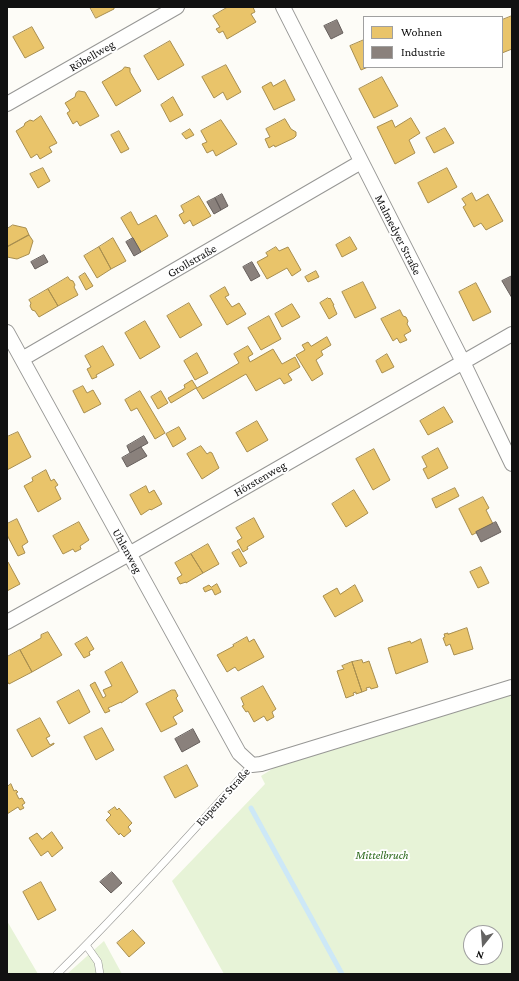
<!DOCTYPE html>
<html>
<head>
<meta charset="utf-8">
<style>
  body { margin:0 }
  #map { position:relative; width:519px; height:981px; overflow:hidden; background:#fdfcf7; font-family:"Crimson Pro",serif }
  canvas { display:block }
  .frame { position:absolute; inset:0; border:8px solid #111; pointer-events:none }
  .legend { position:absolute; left:363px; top:16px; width:140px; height:52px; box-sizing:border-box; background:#fff; border:1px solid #a0a0a0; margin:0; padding:5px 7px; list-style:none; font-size:12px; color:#111 }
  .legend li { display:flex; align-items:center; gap:8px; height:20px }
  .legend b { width:20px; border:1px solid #a0a0a0 }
  .north { position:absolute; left:463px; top:925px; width:40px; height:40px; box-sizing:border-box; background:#fff; border:1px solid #a0a0a0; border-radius:50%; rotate:197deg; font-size:11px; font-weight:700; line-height:16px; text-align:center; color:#111 }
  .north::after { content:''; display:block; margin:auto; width:14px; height:18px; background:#646362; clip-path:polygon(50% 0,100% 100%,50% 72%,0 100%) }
</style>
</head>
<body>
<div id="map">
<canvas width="519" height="981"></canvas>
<div class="frame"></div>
<ul class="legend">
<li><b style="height:11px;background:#e9c46a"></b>Wohnen</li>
<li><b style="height:11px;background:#8a817c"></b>Industrie</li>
</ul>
<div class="north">N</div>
</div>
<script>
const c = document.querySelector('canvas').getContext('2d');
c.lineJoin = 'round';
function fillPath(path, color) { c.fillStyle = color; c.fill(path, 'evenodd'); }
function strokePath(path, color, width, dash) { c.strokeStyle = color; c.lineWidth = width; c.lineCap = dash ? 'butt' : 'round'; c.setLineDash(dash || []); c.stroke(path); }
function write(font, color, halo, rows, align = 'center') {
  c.font = font + ' "Crimson Pro",serif'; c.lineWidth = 4; c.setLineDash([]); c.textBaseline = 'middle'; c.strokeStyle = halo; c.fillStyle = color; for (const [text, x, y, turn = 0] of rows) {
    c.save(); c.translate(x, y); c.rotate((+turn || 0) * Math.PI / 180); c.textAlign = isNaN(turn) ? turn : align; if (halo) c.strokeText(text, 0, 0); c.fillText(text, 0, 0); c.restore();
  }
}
fillPath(new Path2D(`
  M512 689V974H224L172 881 265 784 261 776 280 764ZM471 933H495V957H471Z
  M7 921 38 974H7Z
  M104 941 122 974H67Z`), '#e7f3d7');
const homes = new Path2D(`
  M90 7H114V9L96 18Z
  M228 7H253L255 12 251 14 256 22 227 39 223 31 219 33 216 29 220 27 213 16Z
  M512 16V49L502 53V20Z
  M32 27 44 48 25 58 13 37Z
  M364 40V67H368L361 70 350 46Z
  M170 41 184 65 158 80 144 56Z
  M226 65 241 92 227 100 223 92 214 98 202 77Z
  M125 67 130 68V72L141 91 116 106 102 82 122 70Z
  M382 77 398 106 374 118 359 89Z
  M285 80 295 100 274 110 262 87 271 82 273 86Z
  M79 91 85 92 99 116 80 126 77 121 73 124 67 113 70 111 65 103 75 97 76 93Z
  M173 97 183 115 170 122 161 105Z
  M41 116 57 143 49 147 52 152 40 159 37 154 31 158 16 131 24 126 25 123 30 120 33 121Z
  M411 118 420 133 409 140 415 153 395 164 377 127 392 120 395 127Z
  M285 119 291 129 296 132V136L294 138 275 147 274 145 269 148 265 139 270 137 266 129Z
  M221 120 237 144 216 156 213 150 207 153 202 144 207 142 201 131Z
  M445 128 454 143 434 153 426 138Z
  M190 129 194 135 186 139 182 134Z
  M119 131 129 149 121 153 111 135Z
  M43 168 50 181 38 188 30 174Z
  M447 168 457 187 428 203 418 183Z
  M472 193 476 201 488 194 503 221 486 230 481 223 474 227 463 207 466 205 462 199Z
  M199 196 211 216 193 226 190 220 184 224 179 215 184 212 181 206Z
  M131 212 138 225 156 215 168 236 141 252 121 218Z
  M13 225 26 228 29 235 7 247V229Z
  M29 235 33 241 29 254 17 259 7 257V247Z
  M350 237 357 249 342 257 336 245Z
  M113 238 126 261 111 269 99 247Z
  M99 247 111 269 97 278 84 256Z
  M276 247 279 251 288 247 301 270 292 276 287 268 267 279 257 262 268 256 266 253Z
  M316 271 319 277 308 282 305 277Z
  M85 273 93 286 86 290 79 277Z
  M68 277 70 280 73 281 75 285 74 287 78 295 58 306 48 289Z
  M363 282 376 308 355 318 342 292Z
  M476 283 491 312 473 321 459 292Z
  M225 287 229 295 225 297 232 307 239 303 246 314 227 325 210 296Z
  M48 289 58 306 39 317 35 311 32 310 30 306 31 303 29 300Z
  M328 298 329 299 330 298 334 305H333L337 314 329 319 320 303Z
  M189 303 202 325 180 338 167 316Z
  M292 304 300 317 282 327 275 314Z
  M400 310 403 316 406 317 408 321 407 324 411 331 404 335 407 340 400 343 397 338 393 341 381 319Z
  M269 316 281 339 261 350 248 328Z
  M145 321 160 347 140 359 125 333Z
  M327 337 331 345 321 351 323 355 316 360 323 374 312 381 296 355 305 350 302 345 308 342 311 346Z
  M103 346 114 365 96 375 97 377 92 379 87 369 91 367 85 356Z
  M248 346 253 354 248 357 250 362 273 349 282 364 295 357 300 367 288 374 292 380 284 384 280 378 256 391 246 374 203 399 196 388 171 403 168 398 185 388 184 385 192 380 197 388 239 363 234 354Z
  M197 353 208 373 195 380 184 361Z
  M387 354 394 367 382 373 376 361Z
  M83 386 87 393 93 390 101 404 84 413 73 391Z
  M140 391 165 433 155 439 137 408 131 411 125 400Z
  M161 391 168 403 158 409 151 397Z
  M444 407 453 422 428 435 420 421Z
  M257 421 268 440 247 452 236 433Z
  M179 427 186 439 173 447 166 434Z
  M18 432 31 457 7 470V437Z
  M201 446 207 454 210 452 212 453 219 468 202 479 187 454Z
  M438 448 448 468 428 479 423 469 427 467 422 457Z
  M374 449 390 480 373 490 356 459Z
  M46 470 51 481 54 479 58 485 55 487 61 499 38 512 24 486 33 481 32 478Z
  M146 486 149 493 154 490 162 504 151 510 150 509 141 515 130 495Z
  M455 488 459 496 436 508 432 499Z
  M354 490 368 513 346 527 332 504Z
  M483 497 489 508 486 510 493 524 472 535 459 509Z
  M254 518 264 537 247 547 248 549 243 552 237 541 242 538 236 528Z
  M17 519 28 542 22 546 25 553 18 556 7 535V524Z
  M79 522 89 540 80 546 81 549 75 552 73 549 63 554 53 536Z
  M208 544 219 564 203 573 191 554Z
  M239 549 247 563 240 567 232 553Z
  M191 554 203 573 186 583V582L180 584 177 578 182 575 175 563Z
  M7 562H8L20 584 7 591Z
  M481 567 489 583 478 588 470 572Z
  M217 584 221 592 215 595 212 589 205 592 203 588 209 585 211 587Z
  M355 585 363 601 335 617 323 596 337 588 340 594Z
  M467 628 473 649 454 655 450 644 446 646 443 638 445 637 444 634 448 633V634Z
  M48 632 62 655 32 672 20 650 41 638V635Z
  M87 637 94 649 89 652 90 655 84 658 75 644Z
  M247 637 249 642 254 639 264 657 238 671 235 667 227 672 217 655 234 646 233 645Z
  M421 639 428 662 396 674 388 648 410 641 411 643Z
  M20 650 32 672 9 684 7 681V657Z
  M362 660 363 663 369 661 378 687 371 689 370 687 366 688 367 690 362 692 352 662Z
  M122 662 138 692 121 703V702L108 708 110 711 105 713 90 685 95 682 103 698 106 696 103 690 112 686 105 672Z
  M352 662 362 692 356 694V692L353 693 354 695 346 698 337 671 344 669 342 666Z
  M263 686 276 709 272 712 274 717 267 721 264 716 254 722 248 711 246 712 242 706 244 705 241 698Z
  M79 690 90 712 69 724 57 702Z
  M172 690H175L178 696 176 698 183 711 173 717 177 724 161 732 146 704Z
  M40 718 50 736 46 738 50 745 54 743V744L32 757 17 730Z
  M102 728 114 750 96 760 84 737Z
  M187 765 198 786 175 798 164 777Z
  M11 784 14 791 16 790 18 792 16 793 19 799 22 798 25 803 22 805 24 808 20 810 18 807 7 814V787Z
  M115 807 117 810 119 808 132 823 128 827 131 831 124 837 120 833 119 835 106 820 111 815 108 812Z
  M52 832 63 848 52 857 48 851 41 856 29 838 37 833 42 839Z
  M41 882 56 910 38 920 23 892Z
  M133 930 145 943 129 957 117 943Z`);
fillPath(homes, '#e9c46a');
strokePath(homes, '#a88e4f', 1);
const industry = new Path2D(`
  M337 20 343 33 331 39 324 26Z
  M222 194 228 206 221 210 215 198Z
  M215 198 221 210 214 214 207 202Z
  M133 238 141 252 134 256 126 242Z
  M44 255 48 262 35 269 31 262Z
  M252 262 260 276 251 281 243 267Z
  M512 276V298L502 281Z
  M144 436 148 443 130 453 127 446Z
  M141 447 147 456 127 467 122 458Z
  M496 522 501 532 481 542 476 532Z
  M193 729 200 742 182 752 175 739Z
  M112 872 122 883 111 893 100 882Z`);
fillPath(industry, '#8a817c');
strokePath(industry, '#665f5c', 1);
strokePath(new Path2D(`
  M251 808 342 974`), '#cde8f7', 5);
const lane = new Path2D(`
  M86 945 98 962 100 974
  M57 974C125 907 189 836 252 765`);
const street = new Path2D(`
  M283 7 463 362 512 464
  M7 104 177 7
  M7 332 239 753 252 765 261 764 512 687
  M22 359 361 162
  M7 622 129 554 512 334`);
strokePath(lane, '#979795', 8);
strokePath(street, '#979795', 16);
strokePath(lane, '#fffffe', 7);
strokePath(street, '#fffffe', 14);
write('12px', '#111', '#fff', [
  ["Röbellweg",92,56,-30],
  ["Malmedyer Straße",398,235,63],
  ["Grollstraße",192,261,-30],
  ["Hörstenweg",260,479,-30],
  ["Uhlenweg",127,551,61],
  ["Eupener Straße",223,797,-48]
]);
write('italic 12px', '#2f6b1f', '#fff', [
  ["Mittelbruch",382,855]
]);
</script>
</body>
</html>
